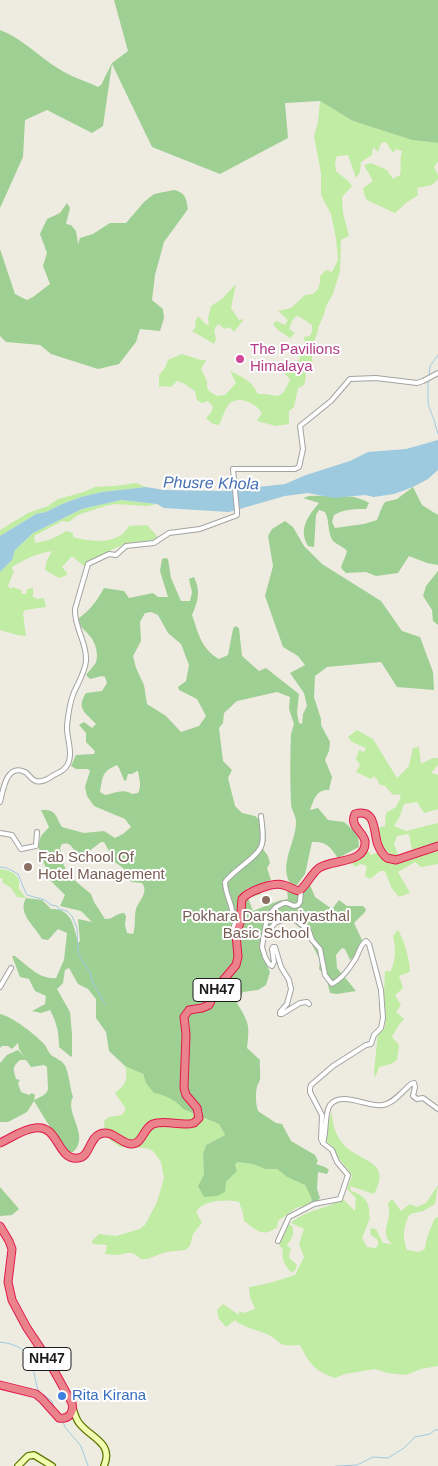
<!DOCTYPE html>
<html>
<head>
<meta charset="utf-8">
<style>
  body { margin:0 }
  canvas { display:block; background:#eeebe1 }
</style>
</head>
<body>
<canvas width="438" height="1466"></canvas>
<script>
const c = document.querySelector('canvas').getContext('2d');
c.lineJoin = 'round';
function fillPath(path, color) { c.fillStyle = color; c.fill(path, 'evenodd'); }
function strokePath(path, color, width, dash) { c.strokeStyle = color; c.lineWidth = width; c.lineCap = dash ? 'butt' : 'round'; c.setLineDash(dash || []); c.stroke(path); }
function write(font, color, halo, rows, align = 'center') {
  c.font = font + ' Helvetica,sans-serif'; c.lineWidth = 4; c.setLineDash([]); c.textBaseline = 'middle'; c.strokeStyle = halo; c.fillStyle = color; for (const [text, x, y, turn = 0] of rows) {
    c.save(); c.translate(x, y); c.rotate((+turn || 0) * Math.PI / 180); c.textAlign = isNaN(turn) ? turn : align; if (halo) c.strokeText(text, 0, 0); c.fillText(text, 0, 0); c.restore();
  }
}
fillPath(new Path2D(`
  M320 101 353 121 412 140 438 143V161L434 167 438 175V179L432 185 417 188 418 195 406 203 395 213 367 200 364 194 363 188 373 181 364 165 371 163 387 170 393 179 400 175C402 166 399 160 402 151L396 149 393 153 386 142 381 143 378 152 373 147 372 155 361 162 360 172 356 178 348 155 337 156 335 163 336 171 349 182 352 186 342 197 343 213 349 236 341 240 340 271 333 294 326 306 324 314 318 328V331L314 341 312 350V360L313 363 306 371 305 382 303 386 298 388 294 407 289 411V424L276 426 257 421 262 413C257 404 240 395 230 403 225 408 222 419 219 425L213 424 206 418 211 413 213 407 208 401 202 403 197 400 195 391 183 383 177 381 171 387 162 386 159 387V375L165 368 168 360 182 354 201 360H206L201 369 207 381V388L210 392 217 396 225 395 236 383 230 371C237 374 249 380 253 386 255 388 256 391 258 394 279 393 279 404 290 380L283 371 285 365 291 366 300 359 299 352 305 343 304 337 310 336 312 332V325L300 317 296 316 292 321 289 329 295 333 290 338 278 330 273 324 276 321 285 325 288 320 278 311 291 308 305 295 313 294 318 289 320 283V276L326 270 332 272 338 260 336 238 331 214 321 195V173L314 136 318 122Z
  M236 284 231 308 239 320 244 319 234 332 230 327 225 329 218 324 214 330 216 339 214 344 192 331 196 327 195 322 198 316 207 325 209 324 208 319 211 306 222 299Z
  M136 483 146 487 102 492 81 497 62 504 46 512 36 514 0 536V530L28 513 48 506 58 499 84 492 95 487 115 486Z
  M121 500 157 504 147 506 116 504 105 506 78 515 69 522 62 521 34 536 35 543C47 541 56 538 66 531L73 533V537C87 541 108 544 121 535 124 533 127 529 129 526L147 525 158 537C149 544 134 540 123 545 109 550 96 558 84 566L73 557H71L62 567 67 573V575L59 578 45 570 47 560 52 551C36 554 24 559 11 568L14 571 8 586 11 589 13 587 21 590 22 594H26L27 589 33 588V597L37 599 44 598 46 607 25 610 23 613 26 636 17 635 0 630V572L12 560 15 550 33 533 82 509Z
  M357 730 373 739 397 778 409 766 413 748 419 747 421 764 433 758H438V765L431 773 438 775V809L424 813 417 802 404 804 400 816 394 826 406 831 438 823V843L412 850 409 834 397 836 394 844 398 855 392 856 378 842 376 829 385 826 386 813 396 807 401 797 399 794 393 795 385 786 379 784 378 780 374 776 371 779 356 772 360 765 356 759 359 750 364 752 366 748 352 742 348 737Z
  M367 849 371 855 379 852 384 859 438 849V864L421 867 415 862 398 872 410 893 399 897 391 887 385 871H380L370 879 365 876 367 866 361 864 355 867 351 861H355Z
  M0 869 7 870 15 874 19 880V889L26 898 17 897 11 888 2 882 3 879 0 878Z
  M398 930C405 942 409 958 410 972L399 976 403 988 395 995 401 1005 396 1012 404 1019 398 1026 392 1037 399 1045 397 1060 391 1064 379 1067 375 1078 374 1072 378 1033 385 1028 384 994 385 971H391C396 957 396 950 393 936Z
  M125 1066 143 1074 146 1083 179 1104 183 1109 219 1124 225 1135 206 1145 203 1154 204 1174 198 1186 226 1182 237 1171 235 1165 237 1162 253 1164 265 1169H277L287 1177 305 1185 311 1197 312 1204 296 1208 278 1221 277 1227C262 1239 256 1229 244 1221L243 1213 239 1202C226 1199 203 1200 196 1212L202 1223 193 1234 190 1246 185 1250 166 1252 147 1259H141C130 1250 130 1253 117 1255 113 1255 109 1254 105 1254L107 1245 93 1244 92 1241 99 1234 116 1236 140 1229 145 1225 157 1202 164 1178 161 1162 153 1151 147 1148 120 1147 110 1140 105 1133 104 1121 109 1117 122 1115 126 1109 115 1093C125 1086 129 1078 125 1066Z
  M332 1112C332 1126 337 1139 347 1148 364 1162 392 1163 374 1194L350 1186 351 1191C358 1193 366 1197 368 1205 370 1209 368 1213 370 1218L362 1238 367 1247 376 1248 378 1245V1240L371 1235 370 1228 376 1229 383 1243 392 1244C382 1236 387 1226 389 1216 390 1212 388 1207 388 1203L392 1199 401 1211 410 1204 417 1207 426 1203 438 1185 435 1204 423 1211 410 1214C403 1226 402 1238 407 1250L419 1252 425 1249C426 1238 430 1229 435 1218L438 1217V1366L421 1369 406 1375 387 1373 375 1369 345 1374 335 1378C314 1371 310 1364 300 1345 295 1345 288 1346 284 1345 280 1344 275 1338 271 1336 260 1330 243 1328 235 1320L226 1327 219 1319 217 1310 223 1304 239 1315V1311L243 1313 255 1309 250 1297 249 1287C265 1285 279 1280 295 1275L304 1257 299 1244 304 1229 291 1223C305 1210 327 1209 343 1199L355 1211 356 1198 347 1189 352 1176C348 1168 342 1163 337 1156 333 1150 333 1146 327 1142V1124Z
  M288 1224 292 1226C295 1235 292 1238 287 1245L292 1250H290L289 1258 297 1265 295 1271 291 1272C285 1265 281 1260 283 1250L278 1243Z`), '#c0eca3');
fillPath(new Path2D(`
  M114 0H438V143L412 140 353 121 320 101 285 103 288 138 220 174 152 147 112 64 103 126 92 133 47 110 25 120 23 157 0 208V30C22 38 39 57 59 69 71 77 86 81 98 87L101 85 112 63 128 51Z
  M174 190C186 193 186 198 188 209L164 242 155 275 152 300 163 309 164 318 160 331 140 329 136 342 119 364 98 369 51 354 40 345 6 342 0 336V249L15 294 27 300 33 297 50 284 43 266 47 253 40 234 47 219 60 213 67 203 70 208 66 224 71 225 76 231 78 244 80 238 93 234 110 223H126L144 202 154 194Z
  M413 487 422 505 438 515V565L427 563 409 556 398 573 376 576 366 572 346 573 341 568C342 562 346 557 347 551 343 546 337 545 333 541 327 533 330 521 325 512L319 510 316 515 314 547 308 546C298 529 308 516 319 503L303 498 309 496C327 496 354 493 369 503L366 509C355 509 344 509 334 515L332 522 335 528 364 524 377 520 382 507 385 502 397 499Z
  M285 521 293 527 304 546 322 564 381 601 402 631 420 637 433 672 434 690 397 687 381 662 327 667 315 676 314 697 321 719V725L330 742 329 751 325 760 332 777 329 790C316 789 314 800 310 810L318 808 328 820 344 822 358 834 359 847 338 858C330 847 327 841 312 842L305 874 297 885H291C278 864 296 843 296 822 296 815 291 810 291 803 290 780 290 757 291 734L294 724 289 709 290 697 277 692 237 701 224 713 223 723 219 728 223 761 232 770 228 778 235 806 242 813 255 816 265 824 266 840 263 849 268 856 270 863 267 868 271 880 246 889 248 893 260 891 261 894 248 898 253 911 278 901 288 899 287 890 297 891 307 883 310 885 315 897 332 909 339 900 347 906H363L366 909 365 912 354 923 362 940 355 956 350 960 345 949 342 948 336 955 337 968 356 991 337 994 330 993C328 983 326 976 319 969L320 960 307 935 288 917 274 923 261 939V952L270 972 266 985 258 990 243 992 237 1003C249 1023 250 1025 247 1048L260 1060C259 1067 261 1073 260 1080 259 1083 257 1085 257 1087 255 1095 256 1104 258 1111L276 1123 282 1124 291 1141 315 1155 318 1161 316 1164 325 1167 329 1170 327 1174 318 1172 317 1189 320 1198 316 1203 312 1204 311 1197 305 1185 287 1177 277 1169H265L253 1164 237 1162 235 1165 237 1171 226 1182 225 1192 217 1196 204 1197 198 1186 204 1174 203 1154 206 1145 225 1135 219 1124 183 1109C177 1101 164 1094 154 1093L146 1083 143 1074 125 1066 109 1051 106 1032 96 1018V999L88 989 78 984 69 968 65 970 63 983 57 989 70 1012 72 1034V1057L70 1056 59 1047C59 1033 57 1023 50 1010L41 1013 32 1011 45 1004 46 996 35 991 29 979 20 977 12 956H15C27 965 40 980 56 978L64 960 67 933 58 929 48 940 42 939C35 926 17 914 26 898L42 900 51 909C72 908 74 927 78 943L80 941 78 919 92 922 81 911 60 906 65 895 50 880 38 846 41 836 49 827 41 810C56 809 55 815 62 827L84 833 104 831 115 838 123 834 131 827 125 819 94 806 87 796 85 787 90 771 88 769H76L71 766 76 755 94 754 95 751 86 742V733L79 725 84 722 92 728 96 724C85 712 76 709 86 693L102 691 107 683 105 677 102 676 90 679 86 675C89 671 94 666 96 662 99 654 95 641 89 635 83 628 81 629 78 619 90 610 97 601 104 588L124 591 129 598 153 593 158 597H168L160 571 162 559 165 558 168 559 171 578 181 601H190L192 592 189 579 194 577C201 592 198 601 192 615 198 632 201 649 219 659L228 655 233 629 235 626 239 628 242 656 259 671 266 668 299 694 297 713 299 723 302 724 303 714 307 706 304 693 290 673 305 665 298 656 283 647 265 596 273 566 268 536 272 529ZM151 612 158 615 168 633 181 644 189 665 186 681 178 687 179 690 197 699 206 716 199 726 181 732 166 716 147 704 144 685 136 668 133 656 141 641 140 622 145 613ZM117 765 119 768 124 780 126 781 128 774H132L137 771H138C139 778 142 786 138 793L132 794C124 788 114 793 105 795L100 792C103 777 101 772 117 765ZM101 842H104L109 851 112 860 123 868 127 879 132 882 142 883C149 893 139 900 136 909 134 916 136 926 133 934L127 933 125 925 126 916 124 913C116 913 112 920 105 919L94 902 91 894 73 879 66 870 63 863 60 848 62 844C72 841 72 850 79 855L88 852Z
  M438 571V625L433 621 432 610 423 596 426 586Z
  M0 1014C13 1017 36 1035 45 1045 47 1048 48 1052 51 1055 55 1058 61 1060 64 1064 69 1071 70 1089 73 1097 64 1113 91 1136 73 1152H67L64 1150 34 1101 27 1112 8 1122H0V1063L7 1055 18 1050 24 1057 19 1049 18 1043 12 1049 8 1046H2L0 1048ZM20 1060H26L31 1067 44 1065 47 1067 48 1089C47 1095 40 1097 34 1100L35 1095 32 1093 29 1095 21 1092 18 1083 20 1080 16 1079C14 1069 11 1068 20 1060Z
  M0 1187 19 1209 12 1215 0 1216Z`), '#9fd093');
fillPath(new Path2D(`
  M438 440V470L428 479 413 487 394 494 374 497 365 495 334 498 308 493 285 496 229 512 164 508 157 504 121 500 82 509 33 533 15 550 12 560 0 572V536L36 514 46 512 62 504 81 497 102 492 146 487 164 490 222 491 285 484 306 475 350 461 368 452 406 449Z`), '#9ecadf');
strokePath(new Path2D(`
  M429 376 430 366 438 355
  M428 380V404L434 420 438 434
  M0 867 7 868 18 874 25 891 27 895 45 900 51 905 57 906 59 909 67 911 72 916 77 928 78 953 81 959 90 972 93 983 105 1004
  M0 1342C33 1346 31 1362 38 1391L52 1401 54 1408
  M63 1422 65 1427 81 1446 88 1466
  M336 1466 357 1465 373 1457 388 1458 404 1448 415 1437 430 1434 435 1430H438`), '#9ecadf', 1);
const street = new Path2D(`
  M0 802C3 791 6 763 25 772 29 774 31 780 36 781 43 783 49 778 54 775 58 773 63 771 66 767 75 755 66 738 67 726 68 715 70 702 74 692 78 684 86 669 86 660 87 642 74 628 75 609L88 564 109 554 116 555 126 546 154 543 169 533 200 529 235 516 237 515V511L233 469H295L299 467 303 449 300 426 331 401 350 379 376 378 417 383 423 381 438 373
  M0 833 12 835 21 849 36 846 37 832
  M301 890 300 902 298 905 294 906 287 903H284L276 907 267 917 262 947 265 957 269 964 272 966 274 962 272 949 273 947H275L281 967 289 980 291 989 287 1004 280 1012V1014H282L300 1003 307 1002 309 1004
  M235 932 234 926 236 921C232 916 233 912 231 906 229 898 225 891 225 882 233 870 259 857 262 844 264 835 262 825 261 816
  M263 938 275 923 287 918 297 921 309 931 312 940 320 949 325 975 332 984C340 980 349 969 354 961 359 955 359 945 366 941L369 944 381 990 383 1018 381 1028 374 1035 371 1044 366 1045 333 1066 311 1085 310 1088V1092L322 1115 321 1139 323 1143 332 1150 337 1162 348 1175 340 1199 314 1204 289 1217 278 1241
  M0 987 11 968
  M323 1143C327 1132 324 1114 330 1105 341 1090 369 1108 383 1105 394 1103 403 1091 411 1084L414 1083 415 1087 413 1096 417 1099 423 1098 438 1109`);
const secondary = new Path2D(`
  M73 1409C75 1414 76 1420 80 1424 91 1438 114 1443 104 1466
  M18 1466 28 1456 34 1455 52 1466`);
const highway = new Path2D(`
  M0 1143C11 1138 23 1129 35 1128 59 1124 57 1161 78 1158 90 1157 89 1138 100 1134 112 1129 120 1143 131 1144 143 1144 143 1128 153 1124 166 1119 181 1127 194 1123L199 1118 197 1108 186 1095 184 1088 186 1034 184 1017 189 1010 202 1008 209 1005 220 984 236 965 238 957 236 934 240 923 242 899C248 891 274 882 283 885 289 886 293 890 299 891 307 885 311 874 319 868 332 859 367 864 365 841 363 831 349 826 355 814 377 808 373 832 378 845 380 850 383 855 387 858L396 860 438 846
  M0 1226 9 1241 12 1249 8 1282 12 1300 27 1328 47 1358 72 1403C74 1412 69 1420 59 1418L42 1399 36 1394 0 1385`);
strokePath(street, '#a3a3a3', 6);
strokePath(secondary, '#5d7600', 8);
strokePath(highway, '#e01a4a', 9);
strokePath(street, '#fff', 4);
strokePath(secondary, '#f1fdb0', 5.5);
strokePath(highway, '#eb838c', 7);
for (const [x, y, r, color] of [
  [240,359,5,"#d1479c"],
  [28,867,5,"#8d6e63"],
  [266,900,5,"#8d6e63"],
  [62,1396,5,"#3f7fe0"]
]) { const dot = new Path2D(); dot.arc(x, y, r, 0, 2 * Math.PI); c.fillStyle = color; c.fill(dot); strokePath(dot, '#fff', 2); }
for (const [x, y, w] of [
  [217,990,48],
  [47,1359,48]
]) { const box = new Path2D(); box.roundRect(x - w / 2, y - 11.5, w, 23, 4); c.fillStyle = '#fff'; c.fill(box); strokePath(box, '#1c1c1c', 1); }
write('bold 14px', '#1c1c1c', null, [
  ["NH47",217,990],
  ["NH47",47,1359]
]);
write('15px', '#b23c85', '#fff', [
  ["The Pavilions",250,350],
  ["Himalaya",250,367]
], 'left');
write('15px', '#785e54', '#fff', [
  ["Fab School Of",38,858],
  ["Hotel Management",38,875],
  ["Pokhara Darshaniyasthal",266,917,"center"],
  ["Basic School",266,934,"center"]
], 'left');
write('15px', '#366cbe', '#fff', [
  ["Rita Kirana",72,1396]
], 'left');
write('italic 16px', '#446fb0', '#fff', [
  ["Phusre Khola",211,484,1]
]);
</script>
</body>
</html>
